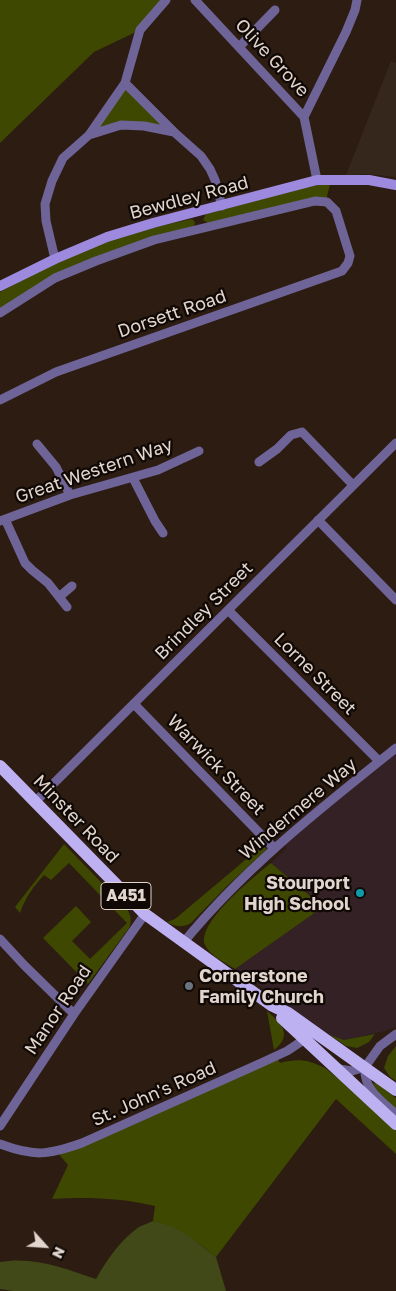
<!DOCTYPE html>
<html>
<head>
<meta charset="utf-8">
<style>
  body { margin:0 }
  #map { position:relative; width:396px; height:1291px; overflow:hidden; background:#2c1c11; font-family:"Golos Text",sans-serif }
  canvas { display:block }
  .north { position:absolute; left:20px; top:1221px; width:50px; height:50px; -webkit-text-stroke:4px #0f0804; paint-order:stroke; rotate:116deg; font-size:14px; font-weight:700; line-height:20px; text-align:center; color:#e1d5ce }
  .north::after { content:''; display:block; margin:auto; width:18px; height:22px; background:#e1d5ce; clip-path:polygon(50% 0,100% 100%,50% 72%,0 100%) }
</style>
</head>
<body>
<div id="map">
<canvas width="396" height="1291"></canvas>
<div class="north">N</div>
</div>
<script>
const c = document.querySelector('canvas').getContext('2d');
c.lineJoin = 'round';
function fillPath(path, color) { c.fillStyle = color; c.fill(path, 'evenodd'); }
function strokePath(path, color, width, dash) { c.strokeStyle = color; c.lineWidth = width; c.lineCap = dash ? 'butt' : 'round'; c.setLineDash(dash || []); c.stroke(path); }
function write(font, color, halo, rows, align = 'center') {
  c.font = font + ' "Golos Text",sans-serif'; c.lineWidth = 4.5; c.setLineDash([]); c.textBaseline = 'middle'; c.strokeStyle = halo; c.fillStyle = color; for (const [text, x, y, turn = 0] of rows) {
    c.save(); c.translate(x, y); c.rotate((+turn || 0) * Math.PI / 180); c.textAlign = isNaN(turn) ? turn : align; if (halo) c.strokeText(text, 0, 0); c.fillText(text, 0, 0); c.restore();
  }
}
fillPath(new Path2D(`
  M391 61 396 63V177L368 174 346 175Z`), '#36271d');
fillPath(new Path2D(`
  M396 748V1027L381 1032 344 1040 330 1035 235 969 323 907 271 863 286 849 285 839Z`), '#342126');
fillPath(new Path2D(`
  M0 0H166L140 30 94 52 0 143Z
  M125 83 174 132 144 126 89 135Z
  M331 181 326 200 208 223 203 220 206 214Z
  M192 219 195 222 194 226 95 258 0 310V292C35 274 71 253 109 240 136 231 164 225 192 219Z
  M64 844 127 909C131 916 132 921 129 928L88 984 43 938 76 906 91 922 72 941 90 959 127 923 69 863 51 880 44 875C33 887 25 898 20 913L15 907Z
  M263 845 267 849 226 887 191 923C183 928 175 927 167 922L175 919Z
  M271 863 323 907 235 969C226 963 210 956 205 945 196 923 255 876 271 863Z
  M267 1011C282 1024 293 1035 274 1050Z
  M375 1034 369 1042 357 1048 346 1046 330 1035 344 1040Z
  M396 1046V1081L390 1077 384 1068 388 1056Z
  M276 1056 280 1063C298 1058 309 1060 325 1068L396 1124V1154L336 1099 216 1257C195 1240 180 1229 153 1221L155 1206C120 1198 87 1197 52 1199L68 1165 57 1152Z
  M376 1082 396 1098V1113L374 1087 373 1084Z`), '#3e4800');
fillPath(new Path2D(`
  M153 1221 171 1226 189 1236 216 1257 226 1291H13L0 1289V1262C34 1256 64 1268 96 1279 106 1261 121 1239 139 1227 143 1225 149 1223 153 1221Z`), '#404917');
strokePath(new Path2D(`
  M195 0 304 117 317 180
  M240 46 275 10
  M125 83 174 132
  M304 117 346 32 355 10 357 0
  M89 135 125 83 140 30 166 0
  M55 259 46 221 45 204 52 181 63 158 89 135 121 125 144 126 174 132 201 156 210 169 215 180 222 206
  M0 313 55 278 96 261 154 240 315 201 327 202 336 211 350 256 348 263 342 271 56 372 0 400
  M37 444 56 467 70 495
  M259 462 277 449 291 435 302 432 353 485
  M133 478 155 521 163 533
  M5 519 25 563 32 570 48 583 67 607
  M318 520 396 600
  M0 521 70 495 158 470 199 451
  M59 597 72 586
  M228 610 379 761
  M134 704 274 848
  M35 802 396 443
  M0 939 24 965 74 1014
  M183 943C244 868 321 808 396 748
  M365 1067C363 1089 381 1101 396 1114
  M365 1067 380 1046 396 1034
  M339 1069 352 1071 365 1067
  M0 1126 74 1014 145 914
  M0 1144C35 1157 48 1155 82 1143L261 1063 287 1051 308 1037`), '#6f6498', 9);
strokePath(new Path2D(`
  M0 286 55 259 107 237 153 223 317 180H369L396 185`), '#9d8ade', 10);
strokePath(new Path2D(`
  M0 766 145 914 271 1005 288 1013 396 1090
  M282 1018 396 1124`), '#beb1f2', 12);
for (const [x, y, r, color] of [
  [360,893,5,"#0f9aa8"],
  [189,986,5,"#6b7280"]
]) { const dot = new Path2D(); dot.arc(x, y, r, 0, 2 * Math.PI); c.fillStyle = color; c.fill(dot); strokePath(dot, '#0f0804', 2); }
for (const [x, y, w] of [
  [126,896,50]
]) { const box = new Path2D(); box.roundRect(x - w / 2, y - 13.5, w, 27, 4); c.fillStyle = '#0f0804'; c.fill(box); strokePath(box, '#e1d5ce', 1); }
write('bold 16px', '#e1d5ce', null, [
  ["A451",126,896]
]);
write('18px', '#e1d5ce', '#0f0804', [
  ["Olive Grove",272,58,47],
  ["Bewdley Road",189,198,-15],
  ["Dorsett Road",172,314,-19],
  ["Great Western Way",94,471,-19],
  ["Brindley Street",204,611,-45],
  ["Lorne Street",315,674,45],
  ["Warwick Street",216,765,46],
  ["Windermere Way",298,809,-40],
  ["Minster Road",76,819,46],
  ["Manor Road",58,1010,-56],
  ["St. John's Road",154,1094,-24]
]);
write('bold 18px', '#e1d5ce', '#0f0804', [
  ["Stourport",350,883],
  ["High School",350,904],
  ["Cornerstone",199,976,"left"],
  ["Family Church",199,997,"left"]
], 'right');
</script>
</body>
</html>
